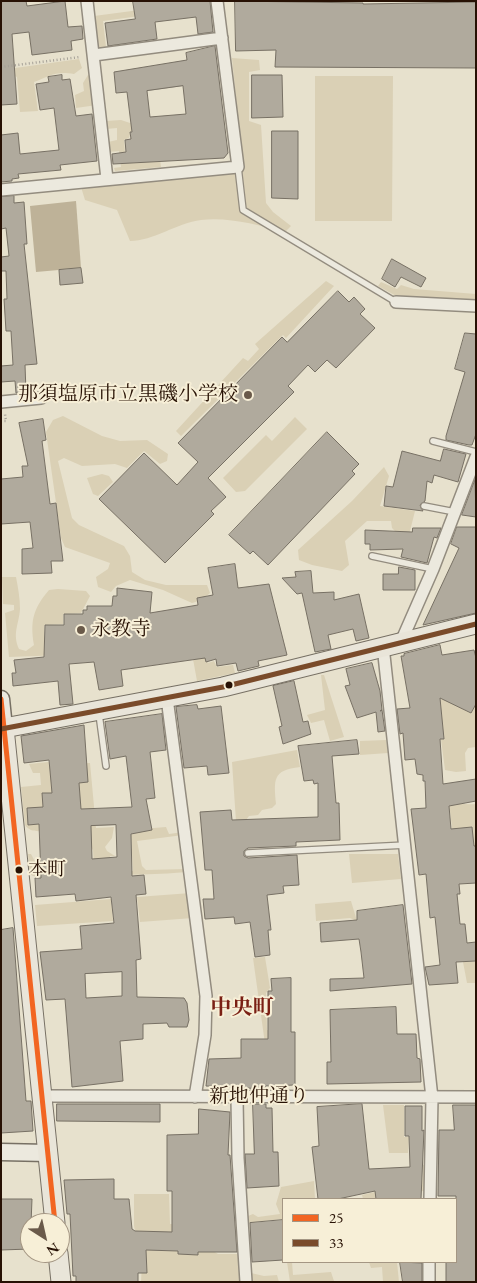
<!DOCTYPE html>
<html>
<head>
<meta charset="utf-8">
<style>
  body { margin:0 }
  #map { position:relative; width:477px; height:1283px; overflow:hidden; background:#e7e1cd; font-family:"EB Garamond",serif }
  canvas { display:block }
  .frame { position:absolute; inset:0; border:2px solid #271104; pointer-events:none }
  .legend { position:absolute; left:282px; top:1198px; width:175px; height:65px; box-sizing:border-box; background:#f7efd7; border:1px solid #a49683; margin:0; padding:6px 9px; list-style:none; font-size:15px; color:#271104 }
  .legend li { display:flex; align-items:center; gap:10px; height:25px }
  .legend b { width:25px; border:1px solid #a49683 }
  .north { position:absolute; left:20px; top:1213px; width:50px; height:50px; box-sizing:border-box; background:#f7efd7; border:1px solid #a49683; border-radius:50%; rotate:145deg; font-size:14px; font-weight:700; line-height:20px; text-align:center; color:#271104 }
  .north::after { content:''; display:block; margin:auto; width:18px; height:22px; background:#6a5a4a; clip-path:polygon(50% 0,100% 100%,50% 72%,0 100%) }
</style>
</head>
<body>
<div id="map">
<canvas width="477" height="1283"></canvas>
<div class="frame"></div>
<ul class="legend">
<li><b style="height:6px;background:#f26522"></b>25</li>
<li><b style="height:6px;background:#7a4b2a"></b>33</li>
</ul>
<div class="north">N</div>
</div>
<script>
const c = document.querySelector('canvas').getContext('2d');
c.lineJoin = 'round';
function fillPath(path, color) { c.fillStyle = color; c.fill(path, 'evenodd'); }
function strokePath(path, color, width, dash) { c.strokeStyle = color; c.lineWidth = width; c.lineCap = dash ? 'butt' : 'round'; c.setLineDash(dash || []); c.stroke(path); }
function write(font, color, halo, rows, align = 'center') {
  c.font = font + ' "EB Garamond","Noto Serif JP",serif'; c.lineWidth = 4; c.setLineDash([]); c.textBaseline = 'middle'; c.strokeStyle = halo; c.fillStyle = color; for (const [text, x, y, turn = 0] of rows) {
    c.save(); c.translate(x, y); c.rotate((+turn || 0) * Math.PI / 180); c.textAlign = isNaN(turn) ? turn : align; if (halo) c.strokeText(text, 0, 0); c.fillText(text, 0, 0); c.restore();
  }
}
fillPath(new Path2D(`
  M147 9 140 16 103 21 106 47 97 48 94 16Z
  M232 58 259 60 260 70 249 72V121L261 125 266 203 273 212 291 226 285 232C257 225 230 217 201 220 177 223 153 241 130 241L117 210 85 200 81 187 243 169Z
  M79 59 82 68 74 74C54 71 51 76 34 82L38 111 20 112 17 77 1 70Z
  M88 75H94L97 105 76 108 75 95 84 91 83 83Z
  M315 76H393L392 221H315Z
  M155 119 156 130 131 131 129 138 124 140 125 153 130 154 131 163 160 159 161 167 115 171 114 168 121 167 119 151 109 152 108 142 117 140V128L106 129V121L121 120 130 123Z
  M326 281 334 286 286 338 283 335 181 436 176 431 243 358 248 361 259 349 255 344Z
  M381 282 397 289 401 285 414 289 476 294V303L400 298 378 286Z
  M63 416 102 436 120 441 147 440 168 454 167 461 160 464 144 451 127 468 115 464 82 466 64 458 58 461 72 518 79 525 124 546 130 556 132 572 145 580 166 585H207L210 593 202 600 192 603 163 590 130 580 116 586 111 592 98 587 96 577 108 569 110 563 65 547 61 538 46 432 53 420Z
  M295 417 307 429 245 491 236 492 223 478 266 435 272 441Z
  M384 467 389 476 380 506 415 511 409 535 398 534 392 528 391 521H367L345 541 349 565 342 571 312 565 299 560 298 550 352 501Z
  M102 474 109 476 113 482 98 496 93 494 87 478Z
  M2 577H16C18 588 20 598 20 609 19 624 12 634 19 649L26 651 34 645C30 621 33 609 49 590L58 589 86 591 90 596 81 613 63 614V624L44 625V652L119 653 9 657 5 613 14 610V605L3 604Z
  M201 637 208 663 214 661 217 667 233 665 235 673 197 681 193 659Z
  M321 675H324L344 737 330 741 324 720 311 723 307 715 325 710Z
  M476 689V747L468 748 465 753 466 771 456 772 445 770 436 701Z
  M386 740 388 753 360 755V741Z
  M297 750 300 767C272 770 274 780 276 804L272 808 262 810 258 815 249 816 246 820 248 850 238 851 232 762Z
  M48 762 58 764 90 763 96 828 114 827 112 838 105 847 107 851 115 856H110L111 871H133L132 854 124 850 132 849 131 835 142 829 166 827 169 834 183 832V835L137 841 142 866 146 870 186 869 187 872C135 877 85 873 33 876L30 874 28 854H31L40 871 91 869 94 866 93 850 90 846C81 841 72 834 62 831 50 827 33 837 25 825L21 787 41 785 40 773H33L29 764Z
  M449 803C458 803 465 805 476 804V864L454 844Z
  M349 854H398L401 879 352 883Z
  M191 893 193 918 140 922 137 897Z
  M111 899 113 921 37 926 35 905Z
  M351 901 357 921 350 918 316 921 315 904Z
  M265 957 270 988 266 993 267 1030 279 1031 271 1058V1086L268 1087 267 1058 253 958Z
  M463 962H476V983H467Z
  M383 1105H404V1137H409L408 1153H389Z
  M423 1165H426L425 1191 404 1192 403 1199H388L387 1196 376 1199H363L362 1195 405 1185H422Z
  M314 1181 315 1199H283V1219L248 1223V1216L253 1214 258 1217 280 1214 276 1204 281 1187Z
  M134 1194H169L170 1224H212L213 1251 218 1254H239L242 1282H141L142 1262 134 1226Z
  M287 1262H292L293 1275 331 1272 334 1281 290 1282Z
  M369 1262H397L399 1282H383L382 1267 371 1268Z
  M251 1273 264 1276 277 1275 279 1282H252Z`), '#dad0b5');
fillPath(new Path2D(`
  M76 201 81 268 36 272 30 206Z`), '#beb298');
const building = new Path2D(`
  M26 1 27 6 65 1 68 27 82 26 83 39 71 41 72 50 32 55 29 32 12 34 17 104 1 105V2Z
  M133 1H210L213 32 198 34 196 17 155 22 157 39 108 46 105 23 135 19Z
  M235 1 363 3V4L476 2V68L275 67 276 50 236 51Z
  M215 46 228 153 224 158 113 164 112 154 126 152 125 140 131 139 130 132H132L127 92 116 93 114 72 187 60 186 53ZM183 86 186 114 150 117 147 91Z
  M62 75V80L70 79 76 116 92 114 97 161 60 165 61 170 18 174 19 178 12 179V181L1 182V135L18 133 20 154 59 150 54 108 40 110 36 84 49 82 48 77Z
  M252 75H282L283 117 252 118Z
  M272 131H298V199L272 198Z
  M14 196V203L24 202 27 244H24L37 364 25 365 26 392 16 393 15 381 1 382V366L13 365 11 331H6L4 299H7L6 271H1V257L9 256 6 228 1 229V197Z
  M392 259 426 278 421 287 401 277 395 287 382 279Z
  M81 268 83 283 60 285 59 270Z
  M338 291 349 302 354 297 365 309 360 314 375 328 336 368 327 360 315 372 308 365 288 386 294 392 208 478 226 497 211 511 214 514 165 563 99 499 144 453 177 485 198 462 178 443 282 337 287 342Z
  M465 333 476 334V434L472 445H469L446 440V436L465 372 455 369Z
  M43 419 46 440 42 441 50 504 56 503 63 561H51L52 573 22 574V549L33 548 30 522 1 524V479L23 477 22 466H28L19 423Z
  M327 432 359 464 352 471 355 474 268 565 253 551 250 554 229 535Z
  M444 449 466 454 458 482 434 475 432 483 427 481 425 501 420 505 423 511 384 506 386 486 393 487 402 451 440 461Z
  M475 480 476 517 462 515Z
  M457 527H476V613L423 625 459 548 451 544Z
  M413 528H441L437 538 434 537 427 563 401 557 403 549 370 550V544H365V530L412 532Z
  M235 564 238 588 269 584 287 655 258 661 259 666 238 671 236 663 217 666 216 659 206 662 205 658 121 670 123 686 99 690 94 662 69 664 73 704 60 705 58 681 13 686 12 673H16L14 660 44 657 45 625H64V614H83V610H87V606H112L113 596H117V588L152 592 150 613 198 605 197 598 213 595 208 568Z
  M399 567 415 570V590H383V574H398Z
  M311 571 313 593 334 592V600L359 594 369 638 356 641 353 629 328 635 331 649 315 652 302 593 297 594 282 578 296 577 295 572Z
  M440 645 442 655 474 650 476 658V704L471 713 440 698 444 739H440L443 784 476 779V801L449 806 451 829 472 827 474 846H476V883L459 884 460 894H457L460 924H465L467 943 476 942V961L456 962 458 983 429 985 425 967 440 965 435 917 430 918 426 874 419 875 411 809 426 808 425 781H423V775L417 774 415 759 405 760 403 733 400 734 397 709 410 708 401 656H404V654Z
  M372 663 380 691 382 710 380 711 382 710 385 731 378 732 376 712 357 718 345 686 350 685 346 669Z
  M294 681 303 722 308 721 311 734 283 744 279 727 282 726 273 686Z
  M197 705 198 709 221 706 229 773 208 775 207 766 184 768 176 707Z
  M162 714 166 750 150 752 155 798 146 799 152 830 131 834 132 876 144 875 146 894 136 895 141 959 136 960 137 997 184 998 187 1003 189 1020 187 1027H169L167 1023 143 1024V1039L120 1041 123 1081 72 1087 65 999 46 1000 40 952 82 949 80 926 114 923 111 897 76 901 75 894 36 897 35 878H41L39 824 28 825 27 808 43 807 42 793H52L49 760 24 763 21 736 84 725 88 782 79 783 81 809 132 807 126 756 110 759 105 722ZM116 825 117 857 92 859 91 826ZM122 972V996L86 998 85 974Z
  M357 740 359 754 332 756 336 803H339L340 840 296 842V846L248 848 244 851V856L248 858 297 855 299 885 283 886 284 893 267 895 271 930H268L270 955 255 957 250 922 235 924 234 917 205 919 203 899H214L212 870H205L200 812 231 810 232 820 318 817V783L314 784 313 780 304 781 298 746Z
  M403 905 412 984 330 991V979L364 978 361 952 359 939 321 942 320 923 357 920V911Z
  M13 928 26 1101H31L33 1131 1 1133V930Z
  M291 978V1032H295V1085L266 1086V1089L206 1086 209 1059 241 1058V1039H268V991H272L271 979Z
  M396 1007 397 1034H416L417 1058 420 1059 421 1082 327 1084V1062H331L330 1010Z
  M57 1104H160V1122L57 1121Z
  M253 1104H266V1108H272L273 1152H278L279 1186 247 1188 245 1154H254Z
  M362 1104 369 1169 410 1167 409 1136H405V1106H422V1131L424 1130 421 1199H376L375 1191 338 1199H318L312 1147 319 1146 317 1107Z
  M453 1105H476V1282H446V1262H456V1196H438L439 1130H454Z
  M199 1109 230 1112 228 1155H230L237 1252H198V1255L178 1254V1251L146 1250 147 1273H138V1282H76V1276H73L70 1214H67L64 1180 114 1179V1199H129L132 1229 135 1231 172 1232V1191H167V1135L198 1134Z
  M1 1199H32L30 1249 1 1250Z
  M283 1220V1260L252 1262 250 1223Z
  M400 1262 422 1263V1282H403Z`);
fillPath(building, '#b0aa9d');
strokePath(building, '#777064', 1);
const service = new Path2D(`
  M238 167 243 210 396 302
  M433 441 476 452
  M424 506 455 512
  M372 556 433 569
  M99 714 106 766
  M248 853 406 845`);
const minor = new Path2D(`
  M87 1 107 179
  M94 55 222 38
  M1 190 238 167 217 1
  M396 302 476 306
  M1 402 41 398
  M401 642 433 569 476 457
  M383 646 432 1098 430 1199
  M167 698 206 996 205 1035 195 1097
  M43 1096 476 1097
  M237 1098 238 1158 246 1282
  M429 1282V1262`);
const secondary = new Path2D(`
  M1 699 4 728
  M1 1152 48 1153`);
const primary = new Path2D(`
  M55 1223 4 728 223 687 476 624
  M58 1253 61 1282`);
strokePath(service, '#938c7f', 8);
strokePath(minor, '#938c7f', 14);
strokePath(secondary, '#777064', 19);
strokePath(primary, '#777064', 21);
strokePath(new Path2D(`
  M1 67 80 57
  M1 421H6L5 414`), '#a5a097', 2.5, [1, 2.5]);
strokePath(service, '#ece9de', 5.5);
strokePath(minor, '#ece9de', 11);
strokePath(secondary, '#ece9de', 16);
strokePath(primary, '#e9e5d9', 19);
strokePath(new Path2D(`
  M1 699 55 1223`), '#f26522', 5);
strokePath(new Path2D(`
  M1 729 223 687 476 624`), '#7a4b2a', 5);
for (const [x, y, r, color] of [
  [248,395,5,"#6a5a4a"],
  [81,630,5,"#6a5a4a"],
  [229,685,4.5,"#271104"],
  [19,870,4.5,"#271104"]
]) { const dot = new Path2D(); dot.arc(x, y, r, 0, 2 * Math.PI); c.fillStyle = color; c.fill(dot); strokePath(dot, '#f7efd7', 2); }
write('19px', '#271104', '#f7efd7', [
  ["本町",28,870]
], 'left');
write('20px', '#271104', '#f7efd7', [
  ["那須塩原市立黒磯小学校",238,395],
  ["永教寺",91,630,"left"]
], 'right');
write('20px', '#271104', '#f7efd7', [
  ["新地仲通り",259,1097]
]);
write('bold 21px', '#7a1f14', '#f7efd7', [
  ["中央町",242,1008]
]);
</script>
</body>
</html>
